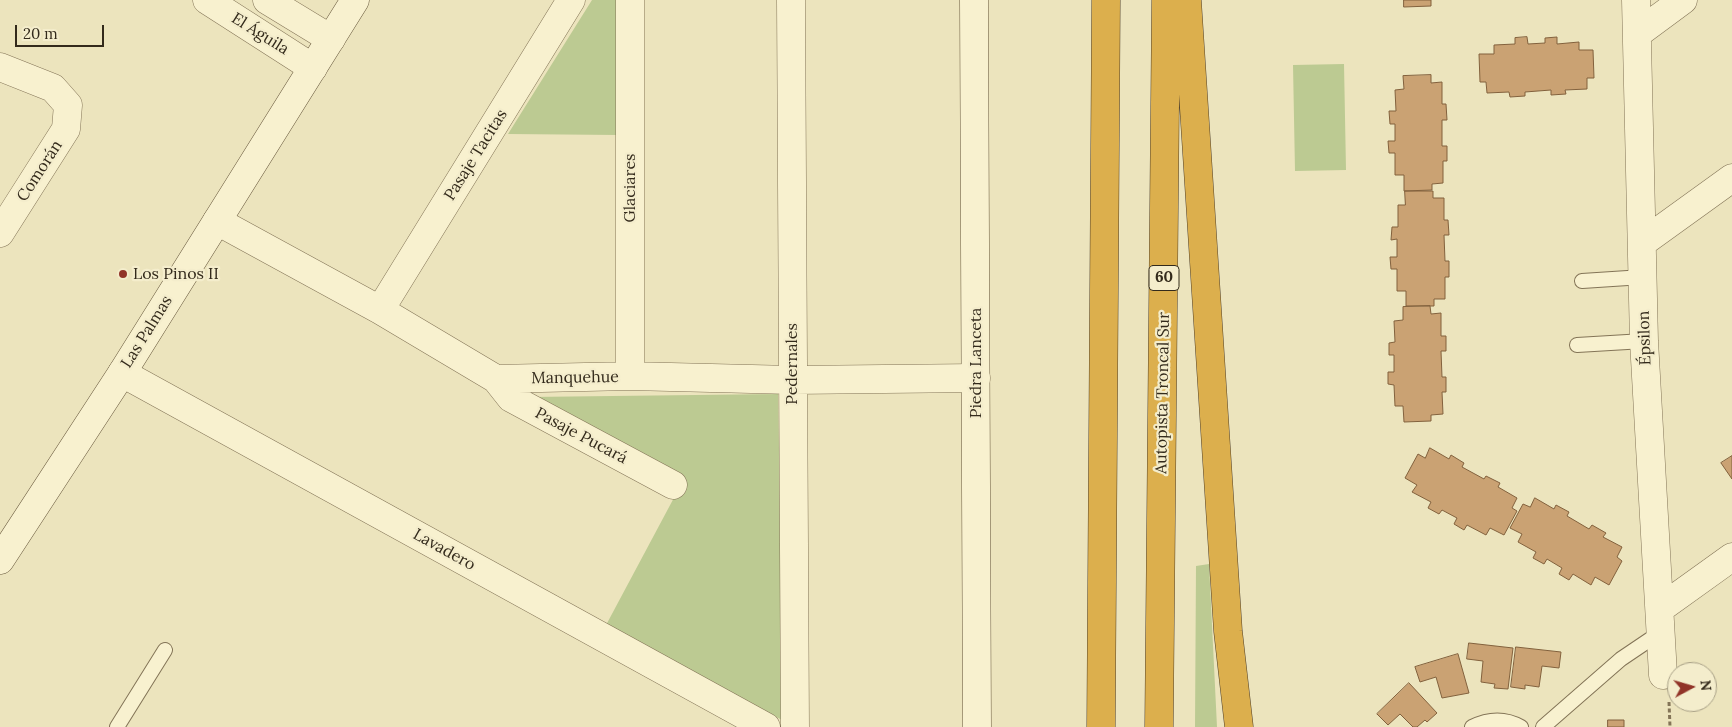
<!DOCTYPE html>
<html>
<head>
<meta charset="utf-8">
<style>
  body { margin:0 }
  #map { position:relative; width:1732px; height:727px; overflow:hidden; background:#ece4bd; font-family:Lora,serif }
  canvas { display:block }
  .north { position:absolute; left:1667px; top:662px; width:50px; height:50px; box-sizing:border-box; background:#f4edcc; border:1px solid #a79f85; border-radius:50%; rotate:84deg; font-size:14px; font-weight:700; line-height:20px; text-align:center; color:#332a1b }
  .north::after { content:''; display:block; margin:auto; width:18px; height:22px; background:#913428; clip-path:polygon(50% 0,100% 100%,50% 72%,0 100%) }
  .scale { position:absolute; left:15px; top:25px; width:89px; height:22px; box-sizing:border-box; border:2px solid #332a1b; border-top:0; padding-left:6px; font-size:15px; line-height:18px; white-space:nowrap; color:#332a1b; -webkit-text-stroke:4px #f4edcc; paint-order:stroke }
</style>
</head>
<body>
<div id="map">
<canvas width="1732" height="727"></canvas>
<div class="north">N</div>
<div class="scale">20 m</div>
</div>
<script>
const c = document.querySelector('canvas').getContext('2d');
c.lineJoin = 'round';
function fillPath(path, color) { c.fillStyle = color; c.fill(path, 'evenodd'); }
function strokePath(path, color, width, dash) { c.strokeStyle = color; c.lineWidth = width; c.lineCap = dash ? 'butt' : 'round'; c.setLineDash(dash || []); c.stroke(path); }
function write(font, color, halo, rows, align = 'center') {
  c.font = font + ' Lora,serif'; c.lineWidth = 4.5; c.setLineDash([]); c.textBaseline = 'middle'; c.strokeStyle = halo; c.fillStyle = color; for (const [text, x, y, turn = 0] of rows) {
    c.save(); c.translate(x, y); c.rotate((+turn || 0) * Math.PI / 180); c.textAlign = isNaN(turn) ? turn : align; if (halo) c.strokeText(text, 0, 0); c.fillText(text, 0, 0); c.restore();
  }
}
fillPath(new Path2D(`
  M592 0H618V135L508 134Z
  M1344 64 1346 170 1295 171 1293 65Z
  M778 394 784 721 605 627 684 479 530 397Z
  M1209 564 1217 727H1195L1196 566Z`), '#bcca92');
const building = new Path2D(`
  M1404 0H1431V6L1404 7Z
  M1527 37 1528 44 1545 43V38L1557 37V44L1579 42V50H1593L1594 78H1587V89L1565 90 1566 94 1551 95V90L1525 92V96L1510 97 1509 92 1487 93 1486 82H1480L1479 54H1494V45L1515 44V38Z
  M1431 75V83L1442 82V104H1446L1447 120H1442V146H1447V161H1443V183L1432 184V190L1404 191V175H1395V153H1389L1388 141H1395V124H1390L1389 111H1396L1395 90 1404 89 1403 76Z
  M1405 191H1433V198H1444V220H1448L1449 235H1444L1445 261H1449V277H1445V299H1434V306H1406V291H1397V269H1391L1390 257H1397V239L1391 240 1392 227H1398V205H1405Z
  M1430 306 1431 314 1441 313V336H1446V351H1441L1442 377H1446V392H1442L1443 414 1431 415V421L1404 422 1403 406H1395L1394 385 1388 384V372H1394V355H1389V343L1395 342 1394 321 1403 320V307Z
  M1430 448 1449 459 1451 455 1464 463 1462 467 1484 479 1486 476 1500 483 1498 487 1517 498 1512 508 1517 511 1504 535 1490 528 1486 535 1467 525 1464 530 1454 524 1457 518 1442 510 1439 514 1428 508 1431 502 1412 492 1417 485 1405 478 1418 454 1425 458Z
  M1732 456V479L1721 463Z
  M1535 498 1554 509 1556 505 1569 512 1567 516 1589 529 1592 525 1606 533 1603 537 1622 547 1617 557 1622 561 1609 585 1595 577 1591 585 1573 574 1569 580 1559 574 1562 568 1547 559 1544 564 1533 558 1536 552 1518 542 1522 534 1510 528 1523 504 1530 507Z
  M1469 643 1513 648 1508 689 1494 688 1495 684 1481 682 1483 661 1467 659Z
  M1516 647 1561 652 1559 668 1542 666 1539 687 1525 685V689L1511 687Z
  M1458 654 1469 693 1442 698 1436 677 1420 682 1415 667Z
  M1409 683 1437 713 1427 722 1425 720 1417 727H1413L1400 714 1388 725 1377 714Z
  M1608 720H1624V727H1608Z`);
fillPath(building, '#caa273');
strokePath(building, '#82613d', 1);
const lane = new Path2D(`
  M1582 281 1643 277
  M1577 345 1644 341
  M117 727 165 650
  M1472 727C1488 719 1505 718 1521 727
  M1543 727 1621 659 1661 632`);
const street = new Path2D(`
  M207 0 313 68
  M267 0 331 39
  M630 0V376
  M791 0 795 727
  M1636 0 1644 341 1663 675
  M1637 34 1683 0
  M0 67 53 88 68 105 66 129 0 233
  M217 221 380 310 496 379 630 376 792 380 976 378
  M1642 243 1732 178
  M380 310 571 0
  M122 373 766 727
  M496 379 511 398 673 485
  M1661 608 1732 557`);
const secondary = new Path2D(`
  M974 0 977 727
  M0 560 122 373 355 0`);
const highway = new Path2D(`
  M1187 0 1228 631 1239 727
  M1101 727 1106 0
  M1159 727 1166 0`);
strokePath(lane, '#837457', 16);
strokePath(street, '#837457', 29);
strokePath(secondary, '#65553a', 29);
strokePath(highway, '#51412b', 29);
strokePath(new Path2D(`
  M1669 702 1670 727`), '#837457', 3, [4, 2.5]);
strokePath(lane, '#f8f1cf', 14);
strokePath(street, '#f8f1cf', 28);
strokePath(secondary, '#f8f1cf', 28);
strokePath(highway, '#dcaf4d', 28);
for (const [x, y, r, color] of [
  [123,274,5,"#913428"]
]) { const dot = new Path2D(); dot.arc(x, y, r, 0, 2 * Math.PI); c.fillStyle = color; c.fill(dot); strokePath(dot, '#f4edcc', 2); }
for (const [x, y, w] of [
  [1164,278,30]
]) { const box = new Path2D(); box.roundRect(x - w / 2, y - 12.5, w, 25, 4); c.fillStyle = '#f4edcc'; c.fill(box); strokePath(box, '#332a1b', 1); }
write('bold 15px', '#332a1b', null, [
  ["60",1164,278]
]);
write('16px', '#332a1b', '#f4edcc', [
  ["El Águila",260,34,32],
  ["Pasaje Tacitas",476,155,-58],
  ["Comorán",40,171,-57],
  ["Glaciares",630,188,-90],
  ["Las Palmas",147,332,-58],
  ["Épsilon",1645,338,-92],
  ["Piedra Lanceta",976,363,-90],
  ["Pedernales",792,364,-90],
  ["Manquehue",575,378,-1],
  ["Autopista Troncal Sur",1163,393,-89],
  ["Pasaje Pucará",581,436,28],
  ["Lavadero",444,550,29]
]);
write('16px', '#332a1b', '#f4edcc', [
  ["Los Pinos II",133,274]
], 'left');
</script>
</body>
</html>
